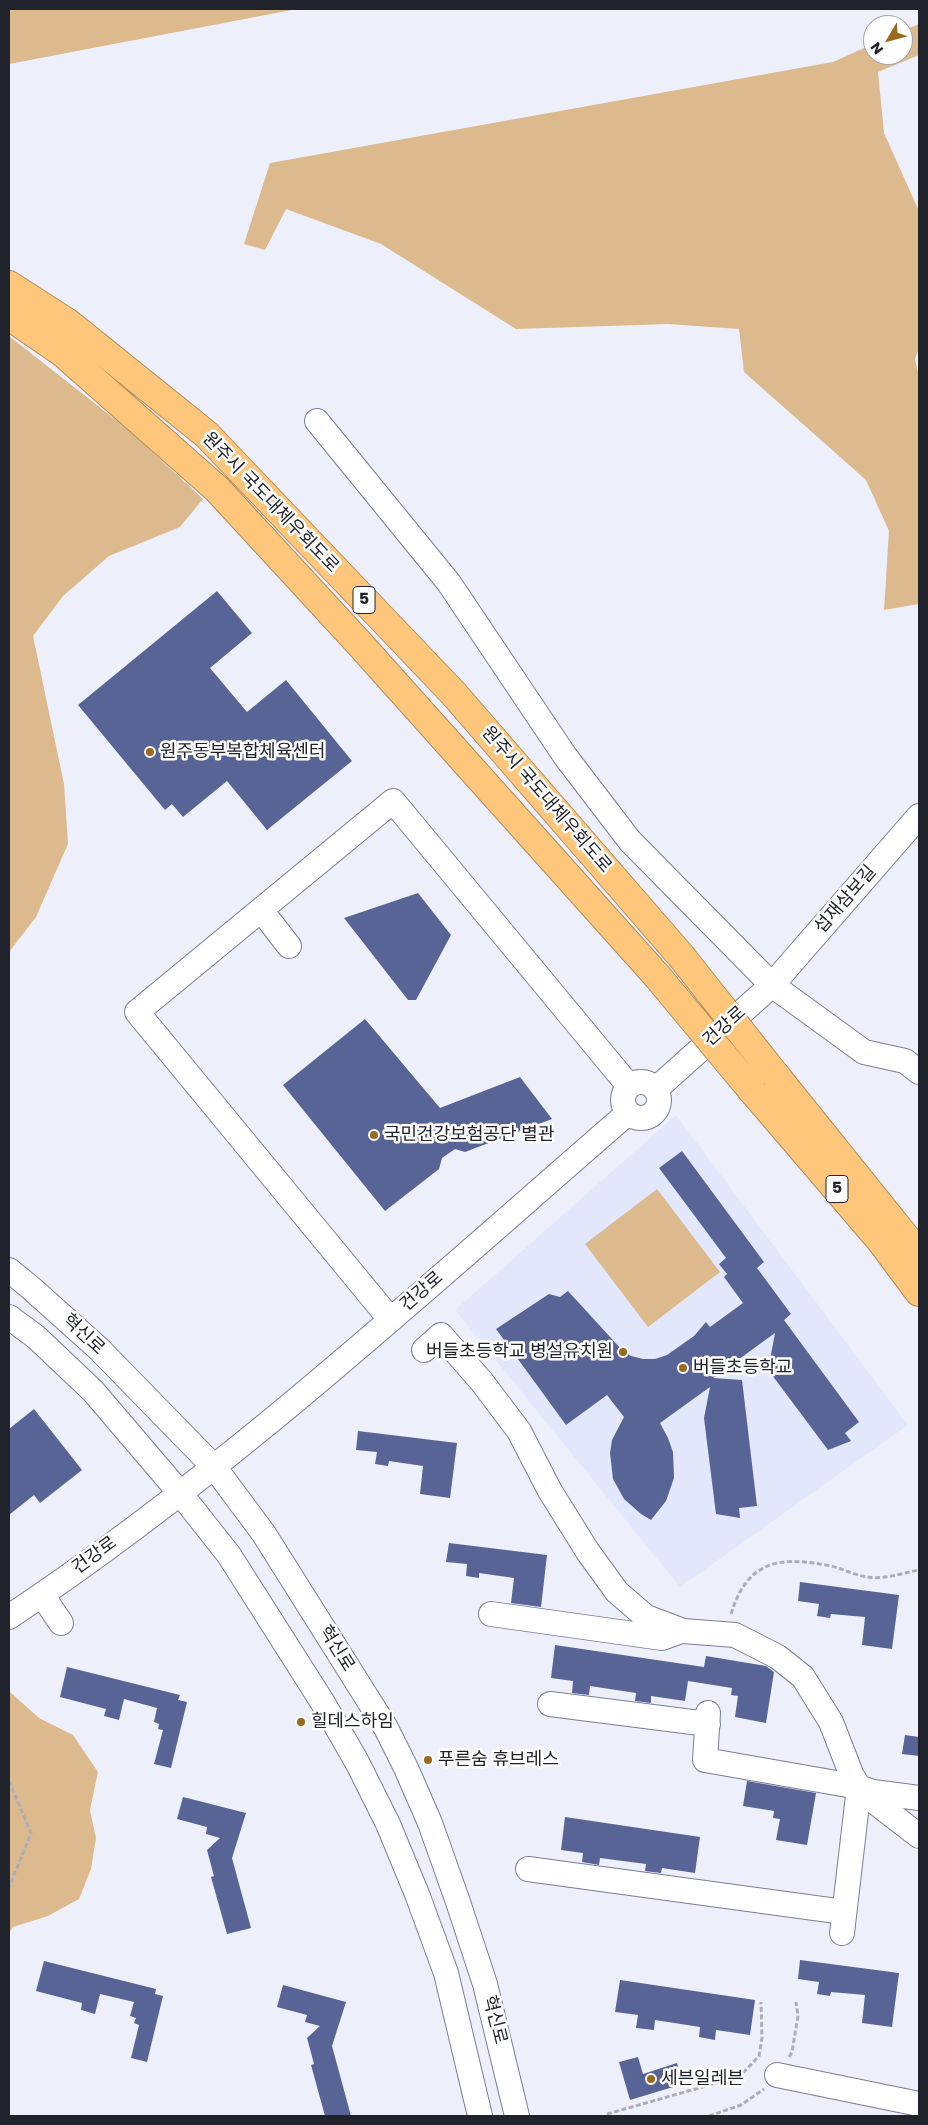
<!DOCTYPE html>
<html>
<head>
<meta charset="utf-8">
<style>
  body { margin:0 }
  #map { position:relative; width:928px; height:2125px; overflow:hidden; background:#edf0fb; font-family:Poppins,sans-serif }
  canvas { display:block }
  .frame { position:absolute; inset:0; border:10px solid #20222c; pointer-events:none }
  .north { position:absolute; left:863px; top:15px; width:50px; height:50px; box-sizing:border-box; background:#fefefe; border:1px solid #a5a6aa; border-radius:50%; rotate:233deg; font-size:14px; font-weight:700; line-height:20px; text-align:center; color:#20222c }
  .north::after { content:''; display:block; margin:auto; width:18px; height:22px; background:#9a6a1c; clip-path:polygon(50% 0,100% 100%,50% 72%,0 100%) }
</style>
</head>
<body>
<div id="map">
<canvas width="928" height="2125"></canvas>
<div class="frame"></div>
<div class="north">N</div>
</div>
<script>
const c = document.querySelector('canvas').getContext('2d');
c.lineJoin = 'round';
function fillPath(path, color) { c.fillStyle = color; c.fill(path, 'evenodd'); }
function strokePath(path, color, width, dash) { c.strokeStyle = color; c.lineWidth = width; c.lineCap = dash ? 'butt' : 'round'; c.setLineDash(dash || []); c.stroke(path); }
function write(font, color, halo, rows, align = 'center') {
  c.font = font + ' Poppins,"Noto Sans KR",sans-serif'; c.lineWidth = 5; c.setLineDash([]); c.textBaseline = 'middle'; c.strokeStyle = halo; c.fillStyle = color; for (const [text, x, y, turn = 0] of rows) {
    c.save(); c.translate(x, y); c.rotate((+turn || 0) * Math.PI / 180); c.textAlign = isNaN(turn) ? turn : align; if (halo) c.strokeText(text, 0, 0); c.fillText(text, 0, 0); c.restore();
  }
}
fillPath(new Path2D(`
  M676 1115 908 1425 680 1587 455 1310Z`), '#e2e7fc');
fillPath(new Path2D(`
  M9 9H297L9 64Z
  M919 24V55L878 72 884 133 919 211V348L915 359 919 377V604L884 610 889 531 866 480 744 372 739 329 668 324 516 329 381 244 286 209 265 250 244 244 270 163 833 62 873 44V55H903V31Z
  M9 336 130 431 203 499 180 527 109 556 63 596 33 636 64 784 68 844 36 917 9 952Z
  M657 1189 720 1272 648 1327 585 1244Z
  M9 1691 39 1718 73 1735 98 1772 90 1810 96 1838 91 1869 79 1899 48 1916 13 1927 9 1933Z`), '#dcba8d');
fillPath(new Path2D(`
  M217 591 252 633 210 668 247 712 286 680 352 761 267 830 227 781 183 817 172 804 165 810 78 705Z
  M418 893 451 935 416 1000H408L344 918Z
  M365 1019 440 1108 520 1077 552 1119 465 1152 455 1149 442 1158 439 1169 385 1211 283 1085Z
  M682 1151 764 1262 757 1268 791 1314 784 1320 859 1422 845 1433 851 1441 828 1450 772 1375 769 1365 775 1333 713 1378 742 1380 757 1506 739 1508 740 1518 716 1514 704 1418 710 1387 660 1423 668 1438 673 1452 674 1478 666 1501 651 1520 641 1514 624 1499 613 1479 610 1453 612 1440 624 1417 607 1395 566 1425 496 1329 549 1294 560 1297 568 1291 622 1350 631 1356 643 1359H655L667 1355 694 1336 706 1322 710 1327 743 1303 724 1277 727 1274 719 1264 726 1258 659 1168Z
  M34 1409 82 1470 40 1503 34 1495 9 1515V1429Z
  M358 1431 457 1443 450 1498 420 1494 423 1466 389 1461 388 1466 375 1464 377 1452 356 1450Z
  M449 1543 547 1555 541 1607 511 1603 514 1578 479 1573V1578L466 1576 467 1564 446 1562Z
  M800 1582 899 1595 892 1649 862 1645 865 1617 831 1614 830 1618 817 1616 819 1604 798 1601Z
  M555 1645 704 1667 706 1656 766 1666 774 1672 766 1723 735 1717 738 1696 731 1695 732 1688 688 1681 685 1701 651 1696V1703L635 1701 636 1693 590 1686 589 1695 572 1693 573 1681 551 1678Z
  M67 1667 180 1695 178 1700 187 1702 171 1768 154 1764 163 1730 158 1729 159 1724 154 1722 157 1708 124 1699 119 1720 104 1716 106 1709 60 1697Z
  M905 1735 919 1737V1756L902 1754Z
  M747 1781 816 1793 807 1845 776 1840 780 1819 773 1818 774 1811 743 1806Z
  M183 1797 246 1813 232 1858 251 1928 227 1934 211 1877 214 1876 207 1850 220 1838 206 1834 207 1827 177 1819Z
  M565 1817 700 1837 695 1873 662 1868 661 1873 645 1871 646 1864 600 1858 599 1865 582 1862 583 1853 561 1850Z
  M800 1960 899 1973 892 2027 862 2023 865 1995 831 1992 830 1996 817 1994 819 1982 798 1979Z
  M44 1961 156 1989 155 1994 163 1996 147 2062 131 2058 139 2025 134 2023 136 2018 130 2016 134 2002 100 1994 95 2014 81 2010 82 2003 36 1991Z
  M620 1980 755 2000 750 2035 716 2030 715 2040 699 2037 700 2027 655 2020 654 2030 636 2028 638 2015 615 2012Z
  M283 1985 346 2002 332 2046 351 2116H325L311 2065 314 2064 307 2038 320 2026 305 2022 307 2015 277 2007Z
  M638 2057 643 2074 677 2063 683 2084 630 2100 619 2062Z`), '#596496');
const minor = new Path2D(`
  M317 421 449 583 565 756 630 841 772 985 864 1052 905 1061 919 1072
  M261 910 289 946
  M623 1100a18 18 0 1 1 36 0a18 18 0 1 1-36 0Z
  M656 1089 772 985 919 816
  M9 1270 31 1288 99 1349 215 1468 264 1534 386 1728 406 1768 430 1823 458 1902 485 1984 517 2116
  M9 1317 36 1337 93 1391 180 1493 229 1555 323 1703 357 1762 388 1824 417 1894 446 1973 480 2116
  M390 1319 137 1012 393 801 629 1086
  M424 1350 441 1335 482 1382 519 1431 550 1491 588 1552 617 1592 646 1617 683 1631 735 1635 778 1657 803 1677 831 1722 852 1776 859 1787 871 1799 919 1836
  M42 1595 61 1623
  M491 1614 662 1638 681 1631
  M9 1617C231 1469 427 1287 628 1113
  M550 1704 708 1724
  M708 1713 705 1760 859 1787 873 1792 919 1798
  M528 1869 844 1912
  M842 1933 859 1787
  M777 2075 919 2104`);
const highway = new Path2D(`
  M9 285 68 323 207 435 454 694 681 956
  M9 316 63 353 217 489 358 642 657 976
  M776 1076 919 1254
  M751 1089 881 1241 919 1292`);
strokePath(minor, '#787e96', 26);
strokePath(highway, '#b08d5f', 30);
strokePath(new Path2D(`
  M731 1614C747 1562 777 1556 826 1565 840 1567 853 1575 867 1577 884 1580 902 1573 919 1570
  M9 1781 31 1833 9 1887
  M789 2057 792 2052 798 2016 796 2002
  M607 2114 713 2084 742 2074 759 2056 762 2038 761 2002
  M709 2116 741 2105 764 2089`), '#abaeb9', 3, [5, 2.5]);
strokePath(minor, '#fff', 24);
strokePath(highway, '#fdc67b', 28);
const highwayBridge = new Path2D(`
  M681 956 776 1076
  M657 976 751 1089`);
strokePath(highwayBridge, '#b08d5f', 30, []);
strokePath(highwayBridge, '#fdc67b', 28);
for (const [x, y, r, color] of [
  [150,752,5,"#9a6a1c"],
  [374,1135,5,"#9a6a1c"],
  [623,1352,5,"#9a6a1c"],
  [683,1368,5,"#9a6a1c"],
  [301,1722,5,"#9a6a1c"],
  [428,1760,5,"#9a6a1c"],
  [651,2079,5,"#9a6a1c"]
]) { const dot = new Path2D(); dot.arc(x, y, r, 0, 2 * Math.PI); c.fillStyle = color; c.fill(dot); strokePath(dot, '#fefefe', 2); }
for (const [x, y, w] of [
  [364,600,22],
  [837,1189,22]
]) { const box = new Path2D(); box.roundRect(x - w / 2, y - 13.5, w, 27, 4); c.fillStyle = '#fefefe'; c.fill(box); strokePath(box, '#20222c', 1); }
write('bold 16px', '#20222c', null, [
  ["5",364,600],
  ["5",837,1189]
]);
write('18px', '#20222c', '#fefefe', [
  ["원주시 국도대체우회도로",270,503,46],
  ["원주시 국도대체우회도로",546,800,49],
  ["섭재삼보길",846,900,-49],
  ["건강로",725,1027,-42],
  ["건강로",422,1292,-41],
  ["혁신로",83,1335,43],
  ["건강로",95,1556,-36],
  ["혁신로",336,1649,58],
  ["혁신로",494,2020,76]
]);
write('18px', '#20222c', '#fefefe', [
  ["원주동부복합체육센터",160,752],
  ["국민건강보험공단 별관",384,1135],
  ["버들초등학교 병설유치원",613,1352,"right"],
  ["버들초등학교",693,1368],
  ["힐데스하임",311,1722],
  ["푸른숨 휴브레스",438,1760],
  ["세븐일레븐",661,2079]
], 'left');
</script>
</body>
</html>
